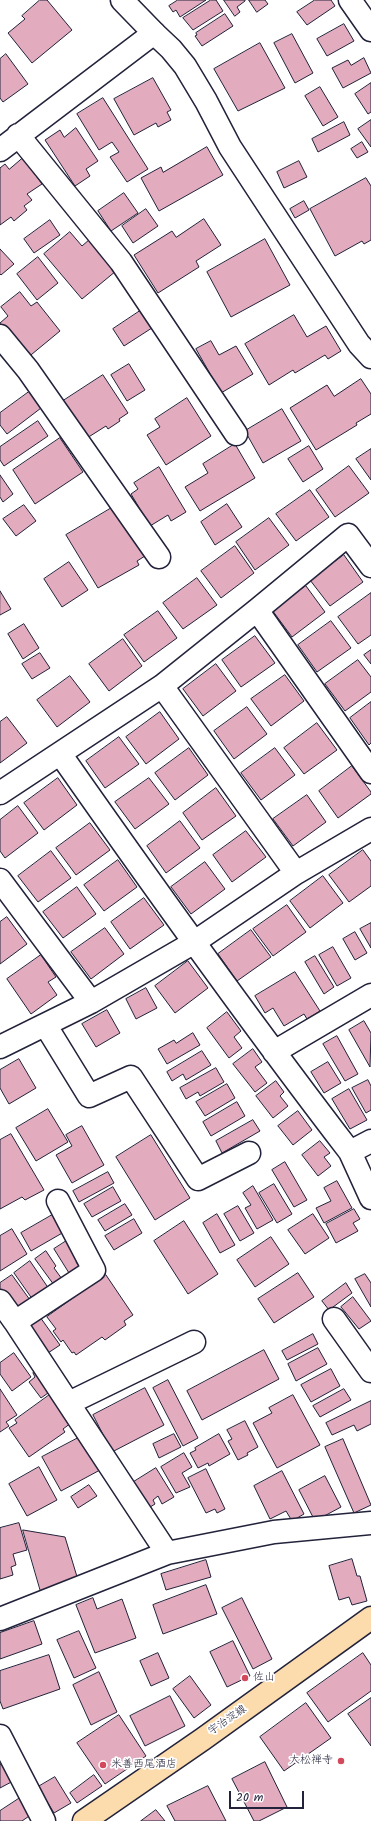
<!DOCTYPE html>
<html>
<head>
<meta charset="utf-8">
<style>
  body { margin:0 }
  #map { position:relative; width:371px; height:1821px; overflow:hidden; background:#fff; font-family:Kalam,sans-serif }
  canvas { display:block }
  .scale { position:absolute; left:229px; top:1791px; width:75px; height:18px; box-sizing:border-box; border:2px solid #22223b; border-top:0; padding-left:5px; font-size:12px; line-height:14px; white-space:nowrap; color:#22223b; -webkit-text-stroke:3px #fff; paint-order:stroke }
</style>
</head>
<body>
<div id="map">
<canvas width="371" height="1821"></canvas>
<div class="scale">20 m</div>
</div>
<script>
const c = document.querySelector('canvas').getContext('2d');
c.lineJoin = 'round';
function fillPath(path, color) { c.fillStyle = color; c.fill(path, 'evenodd'); }
function strokePath(path, color, width, dash) { c.strokeStyle = color; c.lineWidth = width; c.lineCap = dash ? 'butt' : 'round'; c.setLineDash(dash || []); c.stroke(path); }
function write(font, color, halo, rows, align = 'center') {
  c.font = font + ' Kalam,"Klee One",sans-serif'; c.lineWidth = 3.5; c.setLineDash([]); c.textBaseline = 'middle'; c.strokeStyle = halo; c.fillStyle = color; for (const [text, x, y, turn = 0] of rows) {
    c.save(); c.translate(x, y); c.rotate((+turn || 0) * Math.PI / 180); c.textAlign = isNaN(turn) ? turn : align; if (halo) c.strokeText(text, 0, 0); c.fillText(text, 0, 0); c.restore();
  }
}
const building = new Path2D(`
  M40 0H47L72 30 32 63 8 33 25 19 22 16Z
  M178 0H206L180 17 176 10 173 12 169 6Z
  M211 0H216L223 11 193 30 183 18Z
  M224 0H245V1L237 7 240 12 235 16Z
  M249 0H265L268 4 257 12Z
  M315 0H331L335 6 307 25 297 12Z
  M225 14 233 26 202 46 195 36 197 35 196 33Z
  M344 24 354 41 327 56 317 39Z
  M292 34 313 73 295 83 274 43Z
  M260 43 285 88 238 111 214 69Z
  M6 54 28 84 3 102 0 98V59Z
  M364 58 371 73 343 88 332 68 348 60 351 65Z
  M153 78 171 110 167 112 171 120 158 127 156 123 134 135 114 99Z
  M371 83V112L368 114 355 94Z
  M320 87 338 117 323 126 305 96Z
  M103 98 148 169 127 182 110 157 119 152 112 142 99 150 77 114Z
  M371 120V147L358 129Z
  M344 122 350 135 318 152 312 139Z
  M76 128 98 161 86 169 90 176 75 186 45 140 60 130 64 137Z
  M362 142 368 152 357 158 351 149Z
  M207 147 223 175 159 211 141 178 161 167 163 172Z
  M23 158 42 184 27 194 32 200 24 206 27 210 14 221 11 217 0 225V168L5 164 9 169Z
  M299 161 307 177 284 188 277 172Z
  M366 178 371 186V240L364 244 362 241 335 256 310 209Z
  M124 193 138 213 111 231 98 211Z
  M304 201 309 210 295 218 290 209Z
  M146 209 158 226 133 243 122 226Z
  M204 219 221 245 196 261 199 267 158 293 134 255 172 231 176 237Z
  M50 220 60 235 34 253 24 239Z
  M70 232 82 246 90 239 116 271 82 299 44 254Z
  M265 239 290 285 231 317 207 272Z
  M0 249 14 264 1 275 0 274Z
  M38 257 58 283 37 300 17 274Z
  M20 292 31 306 37 302 60 331 26 359 0 327V323L8 316 1 307Z
  M143 309 155 326 124 346 113 329Z
  M294 315 307 337 326 326 341 351 328 359 325 355 295 373 293 370 269 385 245 344Z
  M211 341 219 355 236 346 253 374 221 393 196 349Z
  M129 364 145 390 127 401 111 375Z
  M103 375 128 413 119 419 120 421 108 429 106 426 87 438 63 401Z
  M361 379 371 394V414L356 423 357 425 316 450 290 408 327 385 334 396Z
  M33 389 45 405 7 434 0 425V413Z
  M187 398 211 436 166 465 147 435 160 427 155 419Z
  M282 409 301 441 263 463 245 431Z
  M38 421 48 436 4 466 0 460V447Z
  M60 438 83 472 35 504 13 470Z
  M235 444 255 478 200 511 185 487 208 473 203 464Z
  M309 446 323 469 303 482 288 459Z
  M371 449V480L356 459Z
  M349 466 369 493 335 517 316 490Z
  M159 467 186 512 171 521 168 515 150 526 131 494 138 489 134 483Z
  M0 475 13 494 3 502 0 497Z
  M310 490 329 517 296 541 276 514Z
  M227 504 242 527 215 545 201 522Z
  M24 505 36 521 16 536 3 519Z
  M115 506 145 556 137 561 139 565 98 588 66 535Z
  M269 518 289 545 255 570 236 542Z
  M235 546 254 573 221 598 201 571Z
  M344 555 363 582 330 606 310 580Z
  M69 562 88 590 62 607 44 579Z
  M197 578 217 605 183 629 163 603Z
  M306 586 325 612 292 637 272 610Z
  M0 591 11 609 0 615Z
  M371 593V635L358 644 338 617Z
  M158 611 177 638 144 662 124 635Z
  M331 621 351 648 317 672 298 645Z
  M24 624 39 648 23 659 8 634Z
  M255 636 275 663 241 687 222 660Z
  M123 639 142 666 109 691 89 664Z
  M371 650V664L364 655Z
  M40 653 50 668 32 679 22 664Z
  M358 660 371 677V692L345 711 325 684Z
  M216 664 236 691 203 716 183 689Z
  M285 675 304 701 271 726 251 699Z
  M70 676 90 702 57 727 37 700Z
  M371 702V743L369 745 350 718Z
  M247 707 267 734 234 759 214 731Z
  M160 712 179 739 146 764 126 737Z
  M7 717 27 743 0 763V722Z
  M317 723 337 750 304 774 284 748Z
  M119 737 139 764 105 788 86 761Z
  M189 748 208 775 175 800 155 773Z
  M275 748 295 775 261 800 241 773Z
  M352 766 371 792V794L338 818 319 791Z
  M58 778 77 805 44 830 24 803Z
  M149 778 169 804 135 829 115 802Z
  M216 788 236 816 202 840 183 813Z
  M307 795 326 822 293 846 273 819Z
  M18 806 38 833 5 858 0 851V820Z
  M180 821 200 848 166 873 147 846Z
  M90 823 110 850 76 875 56 848Z
  M246 831 266 857 232 882 213 855Z
  M363 850 371 861V886L349 902 329 875Z
  M51 851 71 878 38 902 18 876Z
  M118 860 137 887 104 911 84 885Z
  M205 862 225 889 191 914 171 887Z
  M323 876 343 903 310 928 290 901Z
  M77 887 96 914 63 938 43 912Z
  M144 898 164 925 130 949 111 922Z
  M287 905 306 932 273 956 253 929Z
  M7 917 27 944 0 964V922Z
  M371 923V948L360 929Z
  M105 928 124 954 91 979 71 952Z
  M251 930 271 957 237 981 218 954Z
  M355 932 367 953 355 960 343 939Z
  M333 947 351 978 337 986 319 955Z
  M41 955 56 977 48 982 57 995 31 1014 7 979Z
  M315 956 334 987 324 994 305 962Z
  M188 961 208 988 175 1013 155 986Z
  M295 972 320 1011 307 1019 304 1014 284 1026 273 1008 265 1013 255 996Z
  M146 988 157 1008 136 1019 126 999Z
  M107 1010 120 1033 96 1047 82 1024Z
  M227 1012 241 1031 234 1037 242 1048 229 1058 207 1028Z
  M364 1021 371 1033 370 1067 349 1030Z
  M193 1033 200 1045 167 1064 158 1049 174 1040 176 1043Z
  M337 1036 358 1074 345 1081 323 1044Z
  M253 1049 262 1062 255 1067 267 1083 255 1092 233 1064Z
  M202 1051 211 1065 186 1080 183 1074 172 1081 167 1072Z
  M19 1059 36 1088 9 1104 0 1088V1070Z
  M328 1062 341 1083 324 1093 311 1072Z
  M216 1068 224 1082 200 1096 198 1092 186 1099 180 1088Z
  M368 1080 371 1086V1110L366 1113 352 1088Z
  M276 1081 284 1092 280 1096 288 1106 273 1118 256 1096Z
  M227 1084 235 1098 205 1116 196 1102Z
  M349 1089 367 1120 350 1129 332 1099Z
  M237 1102 245 1116 211 1136 203 1122Z
  M48 1109 68 1142 36 1161 16 1128Z
  M298 1111 312 1130 293 1145 278 1126Z
  M253 1120 260 1131 222 1153 216 1141Z
  M82 1126 104 1165 72 1183 56 1155 72 1146 66 1135Z
  M11 1134 44 1190 25 1200 22 1197 0 1209V1140Z
  M151 1135 190 1198 155 1220 116 1157Z
  M320 1141 330 1153 324 1157 331 1166 318 1176 302 1155Z
  M285 1162 307 1200 294 1207 272 1170Z
  M108 1172 114 1183 79 1202 73 1191Z
  M337 1181 352 1208 324 1223 316 1208 331 1201 324 1188Z
  M274 1184 292 1214 277 1223 259 1193Z
  M253 1186 273 1220 257 1229 245 1208 251 1205 243 1193Z
  M113 1187 121 1201 92 1217 84 1204Z
  M125 1204 132 1215 105 1231 98 1220Z
  M238 1206 254 1233 240 1241 224 1214Z
  M354 1209 360 1219 353 1223 358 1231 336 1243 326 1224Z
  M54 1214 64 1232 31 1251 21 1233Z
  M217 1214 235 1245 220 1253 203 1223Z
  M313 1214 329 1238 305 1254 288 1230Z
  M134 1219 142 1233 114 1250 105 1236Z
  M184 1221 218 1274 188 1294 154 1241Z
  M12 1229 27 1254 0 1271V1236Z
  M271 1237 289 1264 255 1287 237 1260Z
  M71 1238 83 1257 76 1262 79 1266 69 1273 54 1249Z
  M46 1251 56 1266 54 1268 62 1279 54 1285 35 1259Z
  M30 1261 49 1289 33 1300 14 1273Z
  M298 1273 314 1297 274 1323 258 1299Z
  M365 1274 371 1283V1307L355 1279Z
  M12 1275 30 1300 15 1310 0 1292V1283Z
  M106 1275 133 1315 124 1321 126 1325 105 1340 102 1337 76 1355 74 1352 72 1353 63 1340 61 1342 53 1331 56 1329 47 1317Z
  M346 1283 352 1293 329 1310 322 1301Z
  M353 1297 371 1321 359 1329 341 1307Z
  M40 1317 60 1345 48 1353 26 1327Z
  M313 1334 318 1344 287 1360 282 1351Z
  M318 1348 327 1364 296 1381 288 1364Z
  M264 1350 279 1379 202 1420 187 1391Z
  M14 1353 31 1377 12 1391 0 1374V1363Z
  M40 1368 55 1388 41 1398 29 1382 35 1377 33 1373Z
  M331 1369 340 1386 311 1402 301 1385Z
  M168 1380 198 1438 183 1446 153 1388Z
  M145 1388 164 1425 112 1452 93 1415Z
  M0 1389 17 1415 6 1422 9 1426 0 1432Z
  M344 1389 351 1400 320 1417 313 1406Z
  M55 1391 75 1420 63 1429 65 1432 29 1457 9 1428 17 1423 15 1420Z
  M293 1395 320 1445 277 1468 253 1423 272 1413 269 1408Z
  M371 1401V1424L357 1431 354 1425 332 1435 326 1423Z
  M245 1421 258 1447 247 1453 248 1455 238 1460 228 1441 232 1439 227 1430Z
  M174 1434 181 1447 159 1458 153 1444Z
  M219 1434 230 1454 209 1466 208 1463 198 1468 190 1453 196 1450 195 1448Z
  M82 1436 100 1470 61 1491 42 1457Z
  M343 1439 371 1505 354 1513 325 1447Z
  M184 1453 192 1467 182 1473 190 1487 176 1493 161 1467Z
  M39 1467 57 1500 27 1516 9 1484Z
  M156 1468 174 1497 162 1504 158 1496 153 1500 155 1504 147 1509 132 1483Z
  M206 1469 225 1509 217 1513 215 1509 206 1513 188 1478Z
  M282 1471 304 1514 292 1521 286 1511 270 1519 254 1486Z
  M325 1476 341 1507 315 1521 299 1490Z
  M89 1485 97 1496 78 1508 71 1497Z
  M19 1523 27 1550 13 1554 16 1565 11 1567 13 1575 0 1579V1528Z
  M23 1530 65 1537 78 1580 41 1592Z
  M352 1559 357 1576H360L367 1601 352 1605 349 1597 339 1600 329 1566Z
  M206 1560 211 1577 166 1590 161 1574Z
  M206 1585 217 1614 163 1634 153 1605Z
  M93 1598 97 1609 122 1599 136 1638 95 1653 76 1605Z
  M242 1598 272 1659 253 1669 222 1608Z
  M34 1621 42 1644 0 1659V1633Z
  M79 1631 96 1668 74 1678 57 1640Z
  M233 1641 250 1676 227 1687 210 1652Z
  M158 1653 169 1678 151 1686 140 1661Z
  M363 1653 371 1665V1691L328 1722 307 1693Z
  M49 1655 60 1689 3 1709 0 1701V1671Z
  M99 1672 117 1712 91 1725 73 1685Z
  M190 1676 211 1705 194 1718 173 1689Z
  M170 1696 185 1726 145 1746 130 1716Z
  M371 1698V1746L348 1714Z
  M306 1703 331 1738 284 1771 260 1737Z
  M119 1715 146 1756 105 1784 77 1743Z
  M7 1762 17 1779 0 1788V1765Z
  M265 1762 287 1807 259 1821H254L232 1779Z
  M94 1775 102 1786 77 1803 70 1793Z
  M55 1777 71 1803 54 1813 38 1787Z
  M208 1786 226 1821H175L167 1806Z
  M23 1796 35 1812 22 1821H0V1811Z
  M156 1810 165 1821H141Z`);
fillPath(building, '#e3abbe');
strokePath(building, '#22223b', 1);
const minor = new Path2D(`
  M350 0 371 30
  M18 135 121 262 236 434
  M0 150 154 33 122 0
  M0 336 28 370 159 557
  M257 610 371 772
  M162 686 296 873
  M61 755C155 889 250 1022 350 1152L371 1141
  M0 793 162 686 257 610 348 535 371 566
  M0 880 91 1002
  M46 1026 89 1096 131 1077 198 1179 249 1153
  M0 1047 91 1002 193 943 296 873 371 829
  M274 1052 371 995
  M350 1152 371 1198
  M0 1301 15 1322 167 1553
  M334 1319 371 1371
  M15 1322 94 1270 58 1201
  M69 1403 194 1342
  M0 1619 167 1553 274 1532 371 1523
  M0 1736 44 1821`);
const tertiary = new Path2D(`
  M154 33 171 49 185 66 206 101 230 147 359 344 371 357`);
const primary = new Path2D(`
  M84 1821 203 1739 371 1618`);
strokePath(minor, '#22223b', 25);
strokePath(tertiary, '#22223b', 25);
strokePath(primary, '#22223b', 25);
strokePath(minor, '#fff', 22);
strokePath(tertiary, '#fff', 22);
strokePath(primary, '#fcdcac', 22);
for (const [x, y, r, color] of [
  [245,1678,4,"#d1495b"],
  [341,1761,4,"#d1495b"],
  [103,1765,4,"#d1495b"]
]) { const dot = new Path2D(); dot.arc(x, y, r, 0, 2 * Math.PI); c.fillStyle = color; c.fill(dot); strokePath(dot, '#fff', 1.5); }
write('11px', '#22223b', '#fff', [
  ["佐山",253,1678],
  ["大松禅寺",333,1761,"right"],
  ["米善西尾酒店",111,1765]
], 'left');
write('11px', '#22223b', '#fff', [
  ["宇治淀線",228,1721,-35]
]);
</script>
</body>
</html>
